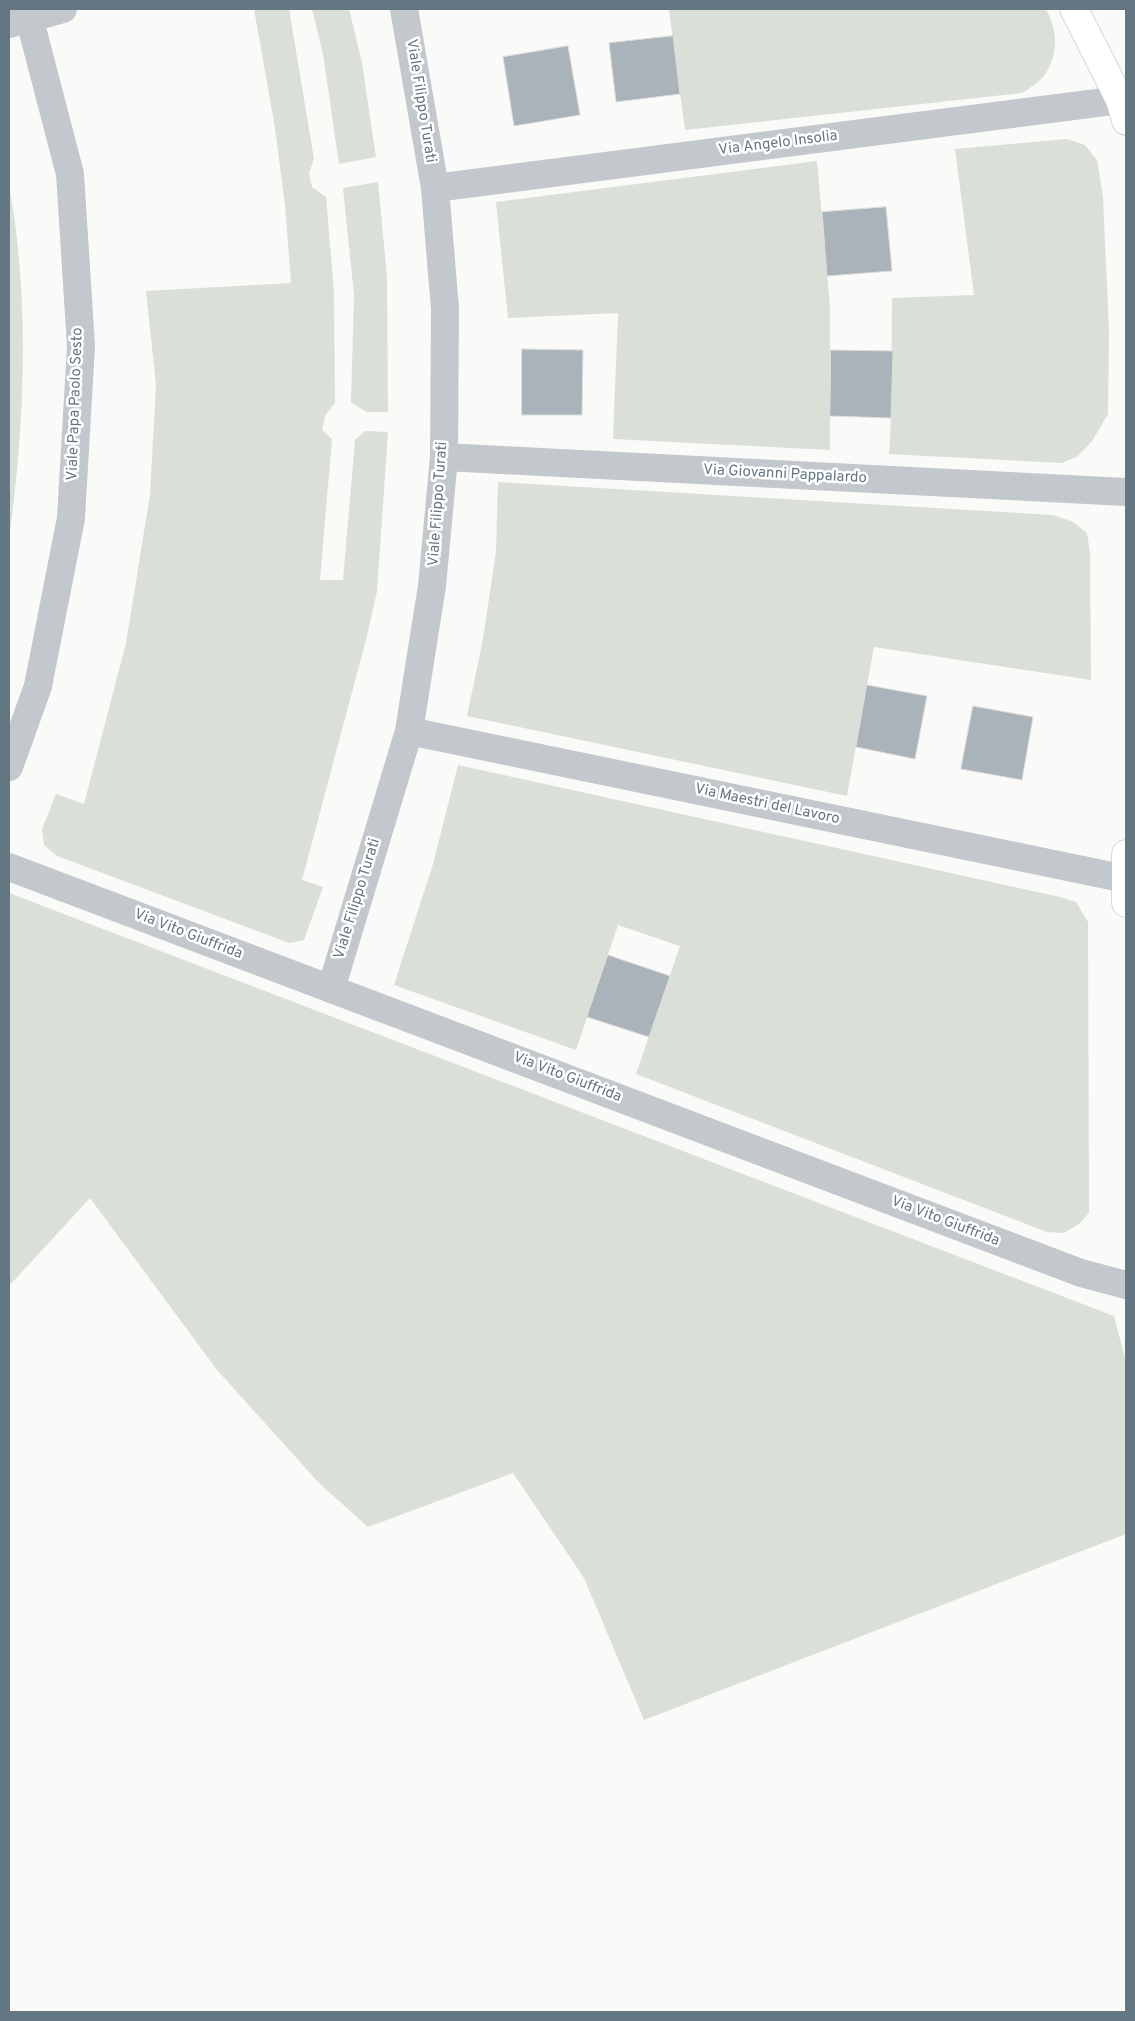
<!DOCTYPE html>
<html>
<head>
<meta charset="utf-8">
<style>
  body { margin:0 }
  #map { position:relative; width:1135px; height:2021px; overflow:hidden; background:#fafaf8; font-family:Overpass,sans-serif }
  canvas { display:block }
  .frame { position:absolute; inset:0; border:10px solid #657683; pointer-events:none }
</style>
</head>
<body>
<div id="map">
<canvas width="1135" height="2021"></canvas>
<div class="frame"></div>
</div>
<script>
const c = document.querySelector('canvas').getContext('2d');
c.lineJoin = 'round';
function fillPath(path, color) { c.fillStyle = color; c.fill(path, 'evenodd'); }
function strokePath(path, color, width, dash) { c.strokeStyle = color; c.lineWidth = width; c.lineCap = dash ? 'butt' : 'round'; c.setLineDash(dash || []); c.stroke(path); }
function write(font, color, halo, rows, align = 'center') {
  c.font = font + ' Overpass,sans-serif'; c.lineWidth = 5; c.setLineDash([]); c.textBaseline = 'middle'; c.strokeStyle = halo; c.fillStyle = color; for (const [text, x, y, turn = 0] of rows) {
    c.save(); c.translate(x, y); c.rotate((+turn || 0) * Math.PI / 180); c.textAlign = isNaN(turn) ? turn : align; if (halo) c.strokeText(text, 0, 0); c.fillText(text, 0, 0); c.restore();
  }
}
fillPath(new Path2D(`
  M254 9H289L314 159 309 173 312 187 326 197 334 293 335 403 326 414 322 430 332 439 320 580H343L355 440 365 431 388 432 377 591 367 636 302 880 323 887 304 940 289 943 57 856 44 845 42 829 56 794 84 804 126 643 150 495 156 385 146 291 291 283 285 205 275 128Z
  M312 9H349L362 63 376 157 339 164 323 54Z
  M669 9H1046C1057 30 1059 51 1046 73 1041 81 1030 88 1022 93L685 130Z
  M1067 139 1085 145 1097 160 1103 197 1109 330 1108 414 1092 441 1078 456 1062 463 889 454 891 418 892 298 974 295 955 149Z
  M817 161 830 307V450L613 439 618 313 508 318 496 202Z
  M378 182 387 277 388 412H366L351 402 354 295 343 188Z
  M9 184C30 301 25 423 9 540Z
  M498 482 1053 515 1073 522 1087 533 1090 553 1091 680 874 647 847 796 467 716 483 639 496 551Z
  M458 765 1060 897 1076 902 1088 922 1089 1213 1079 1224 1064 1233 1047 1232 636 1074 680 946 618 925 576 1050 394 985 433 864Z
  M9 893 1114 1316 1126 1362V1534L644 1720 584 1578 513 1473 368 1527 320 1484 217 1370 90 1198 9 1286Z`), '#dadfd7');
const building = new Path2D(`
  M673 36 680 94 616 102 609 43Z
  M568 46 580 115 514 126 503 57Z
  M886 207 892 271 827 276 822 212Z
  M522 349 583 350 582 415H522Z
  M831 350 893 351 891 418 830 416Z
  M867 685 927 696 915 759 856 747Z
  M973 706 1033 717 1022 780 961 769Z
  M608 955 670 976 649 1037 587 1017Z`);
fillPath(building, '#aab3b9');
strokePath(building, '#dcdcda', 1);
const secondary = new Path2D(`
  M1074 9 1120 100 1126 121
  M1126 854V903`);
strokePath(secondary, '#b3babf', 29);
strokePath(new Path2D(`
  M9 24 63 9
  M435 188 1120 100
  M444 457 1126 492
  M409 731 1126 879
  M9 767 38 686 71 518 81 346 70 174 27 9
  M9 867 1081 1273 1126 1285
  M331 989 409 731 432 586 444 457 445 309 435 188 404 9`), '#c3c8cc', 28);
strokePath(secondary, '#fff', 28);
write('15px', '#657683', '#fff', [
  ["Viale Filippo Turati",420,101,81],
  ["Via Angelo Insolia",778,144,-7],
  ["Viale Papa Paolo Sesto",76,404,-88],
  ["Via Giovanni Pappalardo",785,475,3],
  ["Viale Filippo Turati",439,504,-86],
  ["Via Maestri del Lavoro",767,805,12],
  ["Viale Filippo Turati",358,899,-73],
  ["Via Vito Giuffrida",188,935,21],
  ["Via Vito Giuffrida",567,1078,21],
  ["Via Vito Giuffrida",945,1222,21]
]);
</script>
</body>
</html>
